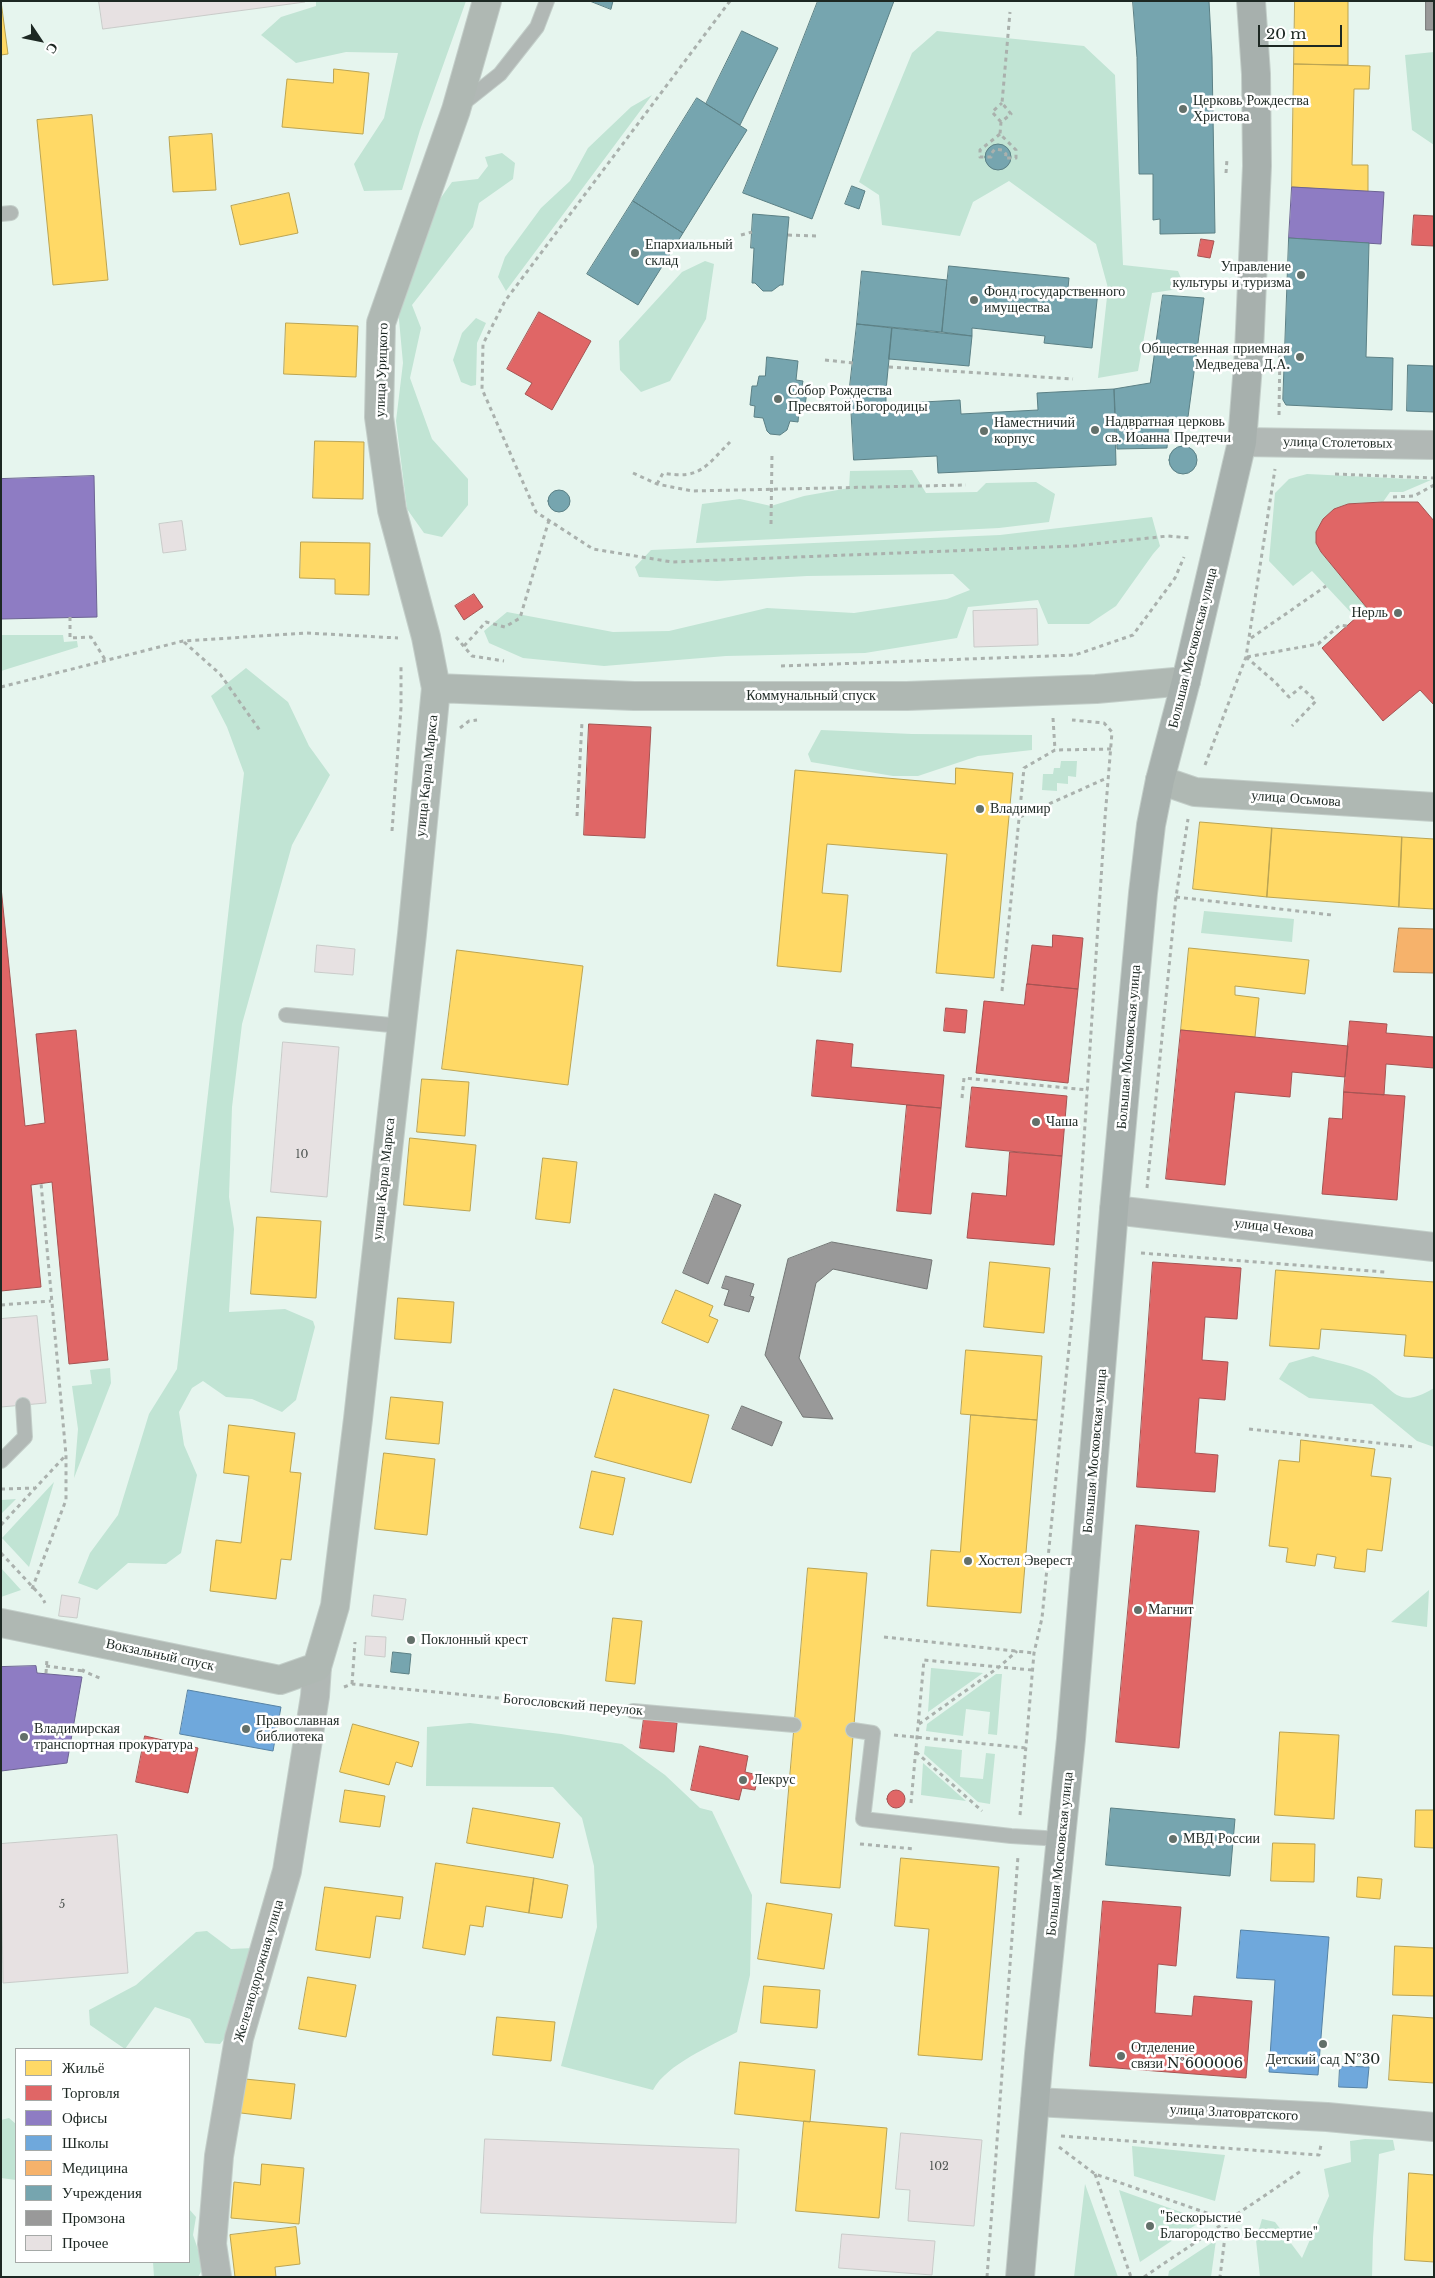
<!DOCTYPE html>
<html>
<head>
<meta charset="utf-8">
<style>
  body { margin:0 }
  #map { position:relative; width:1435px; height:2278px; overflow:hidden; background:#e6f5ee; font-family:"Libre Baskerville",serif }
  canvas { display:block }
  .frame { position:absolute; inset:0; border:2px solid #1d2823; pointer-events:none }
  .legend { position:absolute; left:15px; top:2048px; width:175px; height:215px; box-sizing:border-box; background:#fff; border:1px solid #a5a9a7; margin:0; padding:6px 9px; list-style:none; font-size:15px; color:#1d2823 }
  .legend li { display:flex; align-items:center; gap:10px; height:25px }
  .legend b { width:25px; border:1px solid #a5a9a7 }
  .north { position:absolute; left:15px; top:15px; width:50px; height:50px; -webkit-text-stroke:4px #fff; paint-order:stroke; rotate:124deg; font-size:14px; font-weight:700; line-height:20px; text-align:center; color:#1d2823 }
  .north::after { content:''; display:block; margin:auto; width:18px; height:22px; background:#1d2823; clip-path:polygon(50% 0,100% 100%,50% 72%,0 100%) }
  .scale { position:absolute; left:1258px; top:25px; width:84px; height:22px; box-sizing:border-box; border:2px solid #1d2823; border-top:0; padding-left:6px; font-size:15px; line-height:18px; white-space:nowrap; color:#1d2823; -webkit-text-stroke:4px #fff; paint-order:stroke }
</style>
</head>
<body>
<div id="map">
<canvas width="1435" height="2278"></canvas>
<div class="frame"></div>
<ul class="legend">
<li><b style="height:14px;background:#ffd966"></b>Жильё</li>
<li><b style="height:14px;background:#e06666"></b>Торговля</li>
<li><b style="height:14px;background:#8e7cc3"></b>Офисы</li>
<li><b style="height:14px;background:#6fa8dc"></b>Школы</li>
<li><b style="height:14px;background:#f6b26b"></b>Медицина</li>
<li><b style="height:14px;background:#76a5af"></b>Учреждения</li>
<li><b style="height:14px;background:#999"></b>Промзона</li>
<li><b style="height:14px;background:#e7e1e2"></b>Прочее</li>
</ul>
<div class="north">С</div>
<div class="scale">20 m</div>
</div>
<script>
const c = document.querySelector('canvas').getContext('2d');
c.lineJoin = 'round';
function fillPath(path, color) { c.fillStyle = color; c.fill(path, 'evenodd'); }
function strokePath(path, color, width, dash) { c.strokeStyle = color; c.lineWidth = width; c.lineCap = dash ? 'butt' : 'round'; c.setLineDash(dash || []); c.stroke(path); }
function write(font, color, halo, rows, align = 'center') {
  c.font = font + ' "Libre Baskerville",serif'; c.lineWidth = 5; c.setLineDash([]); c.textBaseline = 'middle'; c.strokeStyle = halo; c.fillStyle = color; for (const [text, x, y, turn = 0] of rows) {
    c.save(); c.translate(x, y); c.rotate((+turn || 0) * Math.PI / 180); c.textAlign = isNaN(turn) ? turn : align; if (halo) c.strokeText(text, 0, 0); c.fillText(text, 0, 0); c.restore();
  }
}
fillPath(new Path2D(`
  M316 1H466L420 130 402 190 364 191 354 164 384 118 398 53 346 52 296 63 261 35 281 17 316 6Z
  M937 31 1084 46 1115 75 1123 265 1178 271 1185 288 1152 293 1138 371 1098 378 1108 288 1096 244 1009 181 973 202 960 236 882 225 879 195 859 182 912 53Z
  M1434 52V145L1412 130 1405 55Z
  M652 95 506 291 498 277 505 257 541 208 570 181 588 148 631 107Z
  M502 153 515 163 513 179 479 203 473 227 412 305 421 328 410 378 432 439 468 479V505L442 537 424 533 407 509 396 421 403 363 398 309 440 199 452 182 478 179 488 166 485 157Z
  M705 261 714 264 706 319 670 381 641 392 620 370 619 341 682 272Z
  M476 318 486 323 477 343 476 385 471 386 461 382 453 360 462 333Z
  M912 470 926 493 977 492 986 483 1036 482 1055 494 1049 522 999 528 696 543 702 504 740 499 771 506 804 496 849 488 850 471Z
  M1307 474 1431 480 1403 492H1390L1383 502 1348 504 1334 509 1316 532V543L1321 552 1367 608 1356 618 1312 571 1293 586 1269 561 1275 493 1289 479Z
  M1152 517 1160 546 1153 554 1116 606 1089 624H1048L1038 600 968 607 957 638 865 653 726 656 604 666 523 658 489 643 484 631 507 612 613 632 669 631 767 608 854 613 947 599 970 590 953 574 807 576 717 581 639 577 635 567 651 550 1000 535Z
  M1 635H63L64 642 77 641 78 647 1 671Z
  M246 668 288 702 309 746 330 775 292 845 242 1024 232 1107 229 1197 234 1229 229 1312 285 1309 313 1321 315 1327 296 1400 282 1412 252 1399 226 1397 203 1381 192 1388 179 1412 184 1445 197 1475 181 1553 166 1564 128 1563 97 1590 78 1583 90 1553 118 1515 149 1414 177 1369 244 773 227 727 211 696Z
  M821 730 912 734 1032 735V750L978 756 918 776H893L811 762 808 754Z
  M1061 761H1077L1076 777 1068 776V784L1057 783V791L1042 790 1043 774H1053L1054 768H1060Z
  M1204 911 1294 919 1292 942 1201 933Z
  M1313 1356C1329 1361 1347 1364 1362 1370 1395 1384 1393 1413 1434 1388V1447L1417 1441 1372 1404 1309 1398 1279 1379 1289 1363Z
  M110 1368 111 1383 74 1478 78 1429 72 1386 92 1384 90 1370Z
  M54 1482 29 1567 2 1538Z
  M16 1499 1 1514V1500Z
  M1 1568 21 1590 1 1597Z
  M1429 1590 1427 1627 1391 1622Z
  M931 1668H932L983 1673 928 1712Z
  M996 1674H1002L997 1735 988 1734 990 1712 966 1709 963 1736 926 1731 927 1724Z
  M470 1723 561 1734 622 1744 665 1775 700 1808 712 1811 752 1895 750 1975 737 2032C711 2046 667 2064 653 2090L561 2066 597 1927 594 1866 582 1818 553 1787 426 1786 427 1727Z
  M925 1746 962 1750 960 1777 983 1779 986 1753 995 1754 990 1804 978 1802 924 1754Z
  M923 1763 966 1801 921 1795Z
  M207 1931 231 1949 253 1948 234 2001 229 2033 220 2044 205 2043 190 2019 155 2007 125 2049 90 2025 89 2010 136 1985 196 1932Z
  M9 2118 16 2124V2180L1 2178V2120Z
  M1365 2139 1393 2140 1395 2150 1379 2154 1373 2238 1372 2277H1260L1256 2240 1262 2219 1275 2222 1302 2258 1329 2196 1324 2169 1351 2162 1350 2141Z
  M1132 2146 1225 2155 1215 2201 1134 2176Z
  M1085 2184 1118 2277H1074Z
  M1119 2190 1203 2220 1140 2262Z
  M189 2209 196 2217 193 2235 204 2267 198 2277H154L153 2262H189Z
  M1216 2240 1211 2277H1168L1169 2271Z`), '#c1e4d4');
const homes = new Path2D(`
  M1 1 8 54 1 55Z
  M1295 1H1348V65L1294 64Z
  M1294 64 1370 66 1369 89H1354L1352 165H1368V192L1292 187Z
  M334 69 369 73 363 134 282 127 287 79 333 83Z
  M92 115 108 280 53 285 37 120Z
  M212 134 216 190 173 192 169 137Z
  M289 193 298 233 240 245 231 206Z
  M286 323 358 326 356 377 284 374Z
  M315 441 364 442 363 499 313 498Z
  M301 542 370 543 369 595 335 594V579L300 578Z
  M956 768 1013 773 994 978 936 973 947 854 827 844 822 893 848 895 841 972 777 966 795 770 955 784Z
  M1200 822 1272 828 1267 897 1193 889Z
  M1272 828 1402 837 1399 907 1267 897Z
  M1402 837 1434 839V909L1399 907Z
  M1189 948 1309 960 1305 994 1235 986V995L1259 998 1255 1037 1181 1030Z
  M457 950 583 966 568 1085 442 1069Z
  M422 1079 469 1082 465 1136 417 1132Z
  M410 1138 476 1145 470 1211 404 1205Z
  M543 1158 577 1162 570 1223 536 1219Z
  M257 1217 321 1221 316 1298 251 1294Z
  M990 1262 1050 1268 1044 1333 984 1327Z
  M1276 1270 1434 1282V1358L1404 1356 1406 1335 1321 1329 1319 1349 1270 1346Z
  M676 1290 713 1306 709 1316 718 1320 708 1343 662 1323Z
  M398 1298 454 1302 451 1343 395 1339Z
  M966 1350 1042 1356 1037 1420 961 1414Z
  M614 1389 709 1415 691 1483 595 1457Z
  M391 1397 443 1402 439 1444 386 1439Z
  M971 1415 1037 1420 1021 1613 927 1606 931 1550 960 1552Z
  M229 1425 295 1433 290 1472 301 1473 291 1560 281 1559 276 1599 210 1591 216 1540 241 1543 249 1476 224 1473Z
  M1301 1440 1375 1449 1371 1476 1391 1478 1382 1551 1367 1549 1365 1572 1334 1568 1336 1557 1324 1555 1317 1554 1315 1566 1286 1562 1288 1548 1269 1546 1279 1460 1299 1462Z
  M384 1453 435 1459 427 1535 375 1529Z
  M592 1471 625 1478 613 1535 580 1528Z
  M808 1568 867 1573 840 1888 781 1883Z
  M613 1618 642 1621 635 1684 606 1681Z
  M353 1724 419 1742 412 1767 396 1762 389 1785 340 1772Z
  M1280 1732 1339 1735 1334 1819 1275 1815Z
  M345 1790 385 1796 380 1827 340 1822Z
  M473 1808 560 1823 553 1858 467 1843Z
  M1416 1810H1434V1848L1415 1847Z
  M1273 1843 1315 1844 1314 1882 1271 1881Z
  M901 1858 999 1867 982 2060 918 2055 929 1929 895 1926Z
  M436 1863 534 1878 529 1913 486 1906 483 1927 470 1925 465 1955 423 1948Z
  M1358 1877 1382 1879 1380 1899 1357 1897Z
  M534 1878 568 1885 562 1918 529 1913Z
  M325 1887 403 1897 400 1919 376 1916 370 1958 316 1950Z
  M767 1903 832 1914 824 1969 758 1959Z
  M1395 1946 1434 1948V1996L1393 1995Z
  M308 1977 356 1985 346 2037 299 2029Z
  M764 1986 820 1990 817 2028 761 2023Z
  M1393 2015 1434 2018V2083L1389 2080Z
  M497 2017 555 2022 551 2061 493 2055Z
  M740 2062 815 2070 810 2122 735 2114Z
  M245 2079 295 2084 291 2119 241 2113Z
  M804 2121 887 2128 879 2218 796 2211Z
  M262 2164 304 2168 299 2224 231 2218 234 2182 260 2185Z
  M1409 2173 1434 2175V2262L1405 2260Z
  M296 2227 300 2264 275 2267 276 2277H235L230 2235Z`);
fillPath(homes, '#ffd966');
strokePath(homes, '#bba452', 1);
const shops = new Path2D(`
  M1414 215 1434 216V246L1412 245Z
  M1201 239 1214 241 1210 258 1198 256Z
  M539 312 591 341 552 410 525 394 532 383 507 369Z
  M1383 502H1418L1434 521V705L1420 690 1383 721 1322 648 1367 608 1321 552 1316 543V532L1323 519 1334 509 1348 504Z
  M474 594 483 607 464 620 455 606Z
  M589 724 651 727 645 838 584 835Z
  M1 887 25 1126 45 1123 36 1034 76 1030 108 1360 69 1364 52 1182 31 1185 41 1287 1 1291Z
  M1053 935 1083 938 1078 989 1027 984 1032 945 1052 947Z
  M1027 984 1078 989 1068 1083 976 1073 984 1001 1024 1005Z
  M946 1008 967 1010 965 1033 944 1031Z
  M1350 1021 1387 1024 1386 1033 1434 1037V1068L1386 1064 1384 1095 1344 1092Z
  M1181 1030 1348 1046 1345 1077 1292 1072 1290 1097 1235 1092 1225 1185 1166 1179Z
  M817 1040 853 1044 851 1067 944 1075 941 1108 812 1096Z
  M972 1087 1067 1096 1062 1156 966 1147Z
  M1344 1092 1405 1096 1397 1200 1322 1194 1329 1118 1342 1119Z
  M907 1105 941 1108 931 1214 897 1211Z
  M1010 1152 1062 1156 1054 1245 967 1238 972 1193 1006 1196Z
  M1153 1262 1241 1268 1237 1319 1205 1317 1202 1360 1228 1362 1225 1400 1199 1398 1195 1453 1218 1455 1215 1492 1137 1487Z
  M1136 1525 1199 1531 1179 1748 1116 1742Z
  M644 1718 677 1723 674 1752 640 1748Z
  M145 1736 198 1748 188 1793 136 1782Z
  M700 1746 748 1756 745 1772 758 1775 755 1790 742 1788 739 1800 691 1790Z
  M887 1799a9 9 0 1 1 18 0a9 9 0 1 1-18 0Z
  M1103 1901 1181 1907 1176 1966 1158 1964 1155 2013 1192 2016 1194 1996 1252 2001 1246 2078 1090 2066Z`);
fillPath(shops, '#e06666');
strokePath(shops, '#a65352', 1);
const offices = new Path2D(`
  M1292 187 1384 192 1381 244 1289 238Z
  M94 476 97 617 1 619V479Z
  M36 1666 37 1673 82 1677 67 1763 1 1771V1667Z`);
fillPath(offices, '#8e7cc3');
strokePath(offices, '#6c6393', 1);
const schools = new Path2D(`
  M188 1690 281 1707 273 1751 180 1734Z
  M1241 1930 1329 1937 1318 2075 1269 2072 1275 1980 1237 1978Z
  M1340 2066 1369 2067 1367 2088 1339 2087Z`);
fillPath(schools, '#6fa8dc');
strokePath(schools, '#5682a4', 1);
const health = new Path2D(`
  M1399 928 1434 929V973L1394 972Z`);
fillPath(health, '#f6b26b');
strokePath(health, '#b58955', 1);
const public = new Path2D(`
  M590 1H613L611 9Z
  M818 1H894L812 219 743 193Z
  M1133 1H1209L1212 57 1215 233 1160 234V219L1153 220V174H1139L1137 58Z
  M742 31 778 48 740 125 706 104Z
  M697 98 747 130 683 233 633 201Z
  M985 157a13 13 0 1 1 26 0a13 13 0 1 1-26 0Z
  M852 186 865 191 859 209 845 204Z
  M633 201 683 233 638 305 587 274Z
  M753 214 789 217 783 285H780L772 291H763L755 283H752L754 248H751Z
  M1289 238 1369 243 1366 357 1393 358 1392 410 1286 405 1283 400Z
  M949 266 1069 278 1068 288 1098 291 1092 348 1044 343 1045 336 972 328V336L942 332Z
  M862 271 947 280 942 332 857 324Z
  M1163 295 1204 298 1188 417 1169 419 1167 448 1117 449 1114 389 1150 383Z
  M857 324 892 328 886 390 850 386Z
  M892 328 972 336 969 366 889 359Z
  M767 357 798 361 796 380 803 381 801 391 807 392 804 412 799 411 798 422 790 421 787 430 780 435 770 434 767 431 763 418 754 417 755 406 750 405 752 386H757L759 376H765Z
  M1408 365 1434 366V412L1407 411Z
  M850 386 886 390V404L960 400 961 414 1038 410 1037 393 1114 389 1116 465 938 473 937 456 854 460Z
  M1169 460a14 14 0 1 1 28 0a14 14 0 1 1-28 0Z
  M548 501a11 11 0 1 1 22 0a11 11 0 1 1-22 0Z
  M393 1652 411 1654 409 1674 391 1672Z
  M1111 1808 1235 1819 1230 1876 1106 1865Z`);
fillPath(public, '#76a5af');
strokePath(public, '#5b8085', 1);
const industry = new Path2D(`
  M1426 1H1434V30H1426Z
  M715 1194 741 1205 708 1284 683 1273Z
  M832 1242 932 1260 927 1289 833 1269 816 1283 799 1358 833 1419 803 1417 765 1355 788 1259Z
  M726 1276 754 1284 750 1296 754 1297 749 1312 724 1305 729 1290 722 1288Z
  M742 1406 782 1422 772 1446 732 1429Z`);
fillPath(industry, '#999');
strokePath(industry, '#747776', 1);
const building = new Path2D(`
  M99 1H305V2L103 29Z
  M182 521 186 550 163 553 159 524Z
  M1037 609 1038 645 974 647 973 611Z
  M317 945 355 949 353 975 315 972Z
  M283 1042 339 1047 327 1197 271 1192Z
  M37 1316 46 1403 1 1407V1319Z
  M62 1595 80 1598 77 1618 59 1616Z
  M374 1595 406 1599 403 1620 372 1616Z
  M366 1636 386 1637 385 1657 365 1655Z
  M117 1835 128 1973 3 1983 1 1844Z
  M901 2133 982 2140 974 2226 908 2221 910 2190 896 2189Z
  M485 2139 739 2149 736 2223 481 2213Z
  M842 2234 935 2241 932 2275 839 2268Z`);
fillPath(building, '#e7e1e2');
strokePath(building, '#c9cbc9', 1);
const lane = new Path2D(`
  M461 105 500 74 537 27 547 1
  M1 214 11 213
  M286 1015 401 1026
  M1 1461 25 1437 23 1405
  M633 1711 794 1725
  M853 1730 873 1733 863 1819 1011 1836 1061 1839`);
const street = new Path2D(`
  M1242 442 1434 445
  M1114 1210 1434 1247
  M1035 2102 1327 2117 1434 2127
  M217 2277 212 2244 219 2156 239 2038 287 1871 315 1696 317 1667`);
const secondary = new Path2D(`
  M436 688 634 696H907L1096 689 1186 681
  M1160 780 1195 792 1434 807
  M1 1623 280 1680 317 1667 335 1606 358 1419 412 934 436 688 426 637 392 510 379 417 381 323 456 110 487 1`);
const primary = new Path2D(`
  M1020 2277 1039 2054 1071 1739 1114 1210 1143 893 1151 825 1160 780 1186 681 1242 442 1249 352 1257 166 1256 74 1251 1`);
strokePath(lane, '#c3cec9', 16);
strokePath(street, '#c3cec9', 30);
strokePath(secondary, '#c3cec9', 30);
strokePath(primary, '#c3cec9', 30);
strokePath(new Path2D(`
  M730 1 505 301 483 344 482 389 536 512 593 549 672 562 1074 546 1168 536 1190 538
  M1001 122 992 112 1002 103
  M1000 134 980 150V157H991V154L995 149 1002 150 1006 154 1005 158H1016V150L1000 134 1001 122 1011 114 1002 103 1010 12
  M1226 173 1227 159
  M741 235 752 232
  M788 235 817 236
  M825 360 853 363
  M889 367 1073 379
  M1279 415 1280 347
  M633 473 657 484 692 491 966 485
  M1335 474 1434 478
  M657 484 663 473C700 480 706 466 730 442
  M1393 497 1414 496 1434 485
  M771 524 772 453
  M70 617V638L91 637 106 661
  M456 637 472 656 504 661
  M1251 638 1326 586
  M184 642 220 674 261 732
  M464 646 486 622 505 627 520 618 549 520
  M1246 657 1275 682 1289 697 1301 687 1316 701 1292 726
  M1247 657 1318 644 1340 625 1347 626
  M781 666 1075 655 1133 635 1175 578 1184 557
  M1 687 183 641 307 633 398 638
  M1053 718 1055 750
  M460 728 469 721 477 720
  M1205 765 1246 657 1275 469
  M577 816 582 722
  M1020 817 1109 777
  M392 831 401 708V667
  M1176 897 1332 915
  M1002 991 1024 768 1055 750 1112 749
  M962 1098 964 1078 1088 1090
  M1147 1188 1176 897 1188 819
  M1141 1253 1385 1272
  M1 1305 51 1301
  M1249 1429 1414 1447
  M1 1489 34 1488
  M1 1525 66 1455
  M1 1553 42 1597 45 1603
  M32 1589 66 1500V1455L41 1183
  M884 1637 1034 1653
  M46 1666 83 1671
  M84 1669 83 1671 102 1679
  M46 1673 47 1659
  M352 1684 355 1642
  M344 1687 352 1684 613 1709
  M919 1724 999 1667 1017 1651
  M894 1735 1026 1748
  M916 1752 982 1811
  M911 1803 924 1660 1032 1670
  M1020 1815 1034 1653 1042 1618 1073 1308 1105 818 1112 732 1104 723 1072 720
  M860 1844 915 1849
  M1061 2136 1319 2155 1321 2145
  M1059 2147 1095 2174 1227 2220 1220 2277
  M1095 2174 1131 2277
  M987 2277 1018 1856
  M1144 2277 1301 2171`), '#aab1ad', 3, [4, 4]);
strokePath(lane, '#b1b8b5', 14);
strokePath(street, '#b1b8b5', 28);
strokePath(secondary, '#afb8b3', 28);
strokePath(primary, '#a7b0ad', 28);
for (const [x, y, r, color] of [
  [1183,109,5,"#63706a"],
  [635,253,5,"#63706a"],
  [1301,275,5,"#63706a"],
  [974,300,5,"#63706a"],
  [1300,357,5,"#63706a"],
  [778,399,5,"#63706a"],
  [1095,430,5,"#63706a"],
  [984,431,5,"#63706a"],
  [1398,613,5,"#63706a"],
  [980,809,5,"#63706a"],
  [1036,1122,5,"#63706a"],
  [968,1561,5,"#63706a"],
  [1138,1610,5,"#63706a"],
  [411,1640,5,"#63706a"],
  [246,1729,5,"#63706a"],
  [24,1737,5,"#63706a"],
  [743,1780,5,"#63706a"],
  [1173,1839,5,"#63706a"],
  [1323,2044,5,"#63706a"],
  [1121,2056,5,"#63706a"],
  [1150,2226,5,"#63706a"]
]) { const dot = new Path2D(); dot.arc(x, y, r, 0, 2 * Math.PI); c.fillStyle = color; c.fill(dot); strokePath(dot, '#fff', 2); }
write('11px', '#505653', null, [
  ["10",302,1155],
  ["5",62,1905],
  ["102",939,2167]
]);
write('14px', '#1d2823', '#fff', [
  ["Церковь Рождества",1193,101],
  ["Христова",1193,117],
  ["Епархиальный",645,245],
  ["склад",645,261],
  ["Управление",1291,267,"right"],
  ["культуры и туризма",1291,283,"right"],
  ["Фонд государственного",984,292],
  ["имущества",984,308],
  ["Общественная приемная",1290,349,"right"],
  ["Медведева Д.А.",1290,365,"right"],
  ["Собор Рождества",788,391],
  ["Пресвятой Богородицы",788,407],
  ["Надвратная церковь",1105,422],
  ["св. Иоанна Предтечи",1105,438],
  ["Наместничий",994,423],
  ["корпус",994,439],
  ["Нерль",1388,613,"right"],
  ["Владимир",990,809],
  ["Чаша",1046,1122],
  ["Хостел Эверест",978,1561],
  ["Магнит",1148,1610],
  ["Поклонный крест",421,1640],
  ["Православная",256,1721],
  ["библиотека",256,1737],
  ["Владимирская",34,1729],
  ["транспортная прокуратура",34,1745],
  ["Лекрус",753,1780],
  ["МВД России",1183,1839],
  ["Отделение",1131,2048],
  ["связи №600006",1131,2064],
  ["Детский сад №30",1323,2060,"center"],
  ["\"Бескорыстие",1160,2218],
  ["Благородство Бессмертие\"",1160,2234]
], 'left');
write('14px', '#1d2823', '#fff', [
  ["улица Урицкого",382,370,-88],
  ["улица Столетовых",1338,443,1],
  ["Большая Московская улица",1193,648,-76],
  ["Коммунальный спуск",811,696],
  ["улица Карла Маркса",427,776,-84],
  ["улица Осьмова",1296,799,4],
  ["Большая Московская улица",1129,1047,-85],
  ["улица Карла Маркса",384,1179,-84],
  ["улица Чехова",1274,1228,7],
  ["Большая Московская улица",1095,1451,-85],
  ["Вокзальный спуск",160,1655,12],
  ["Богословский переулок",573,1705,5],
  ["Большая Московская улица",1060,1854,-84],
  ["Железнодорожная улица",259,1971,-74],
  ["улица Златовратского",1234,2113,3]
]);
</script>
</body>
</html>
